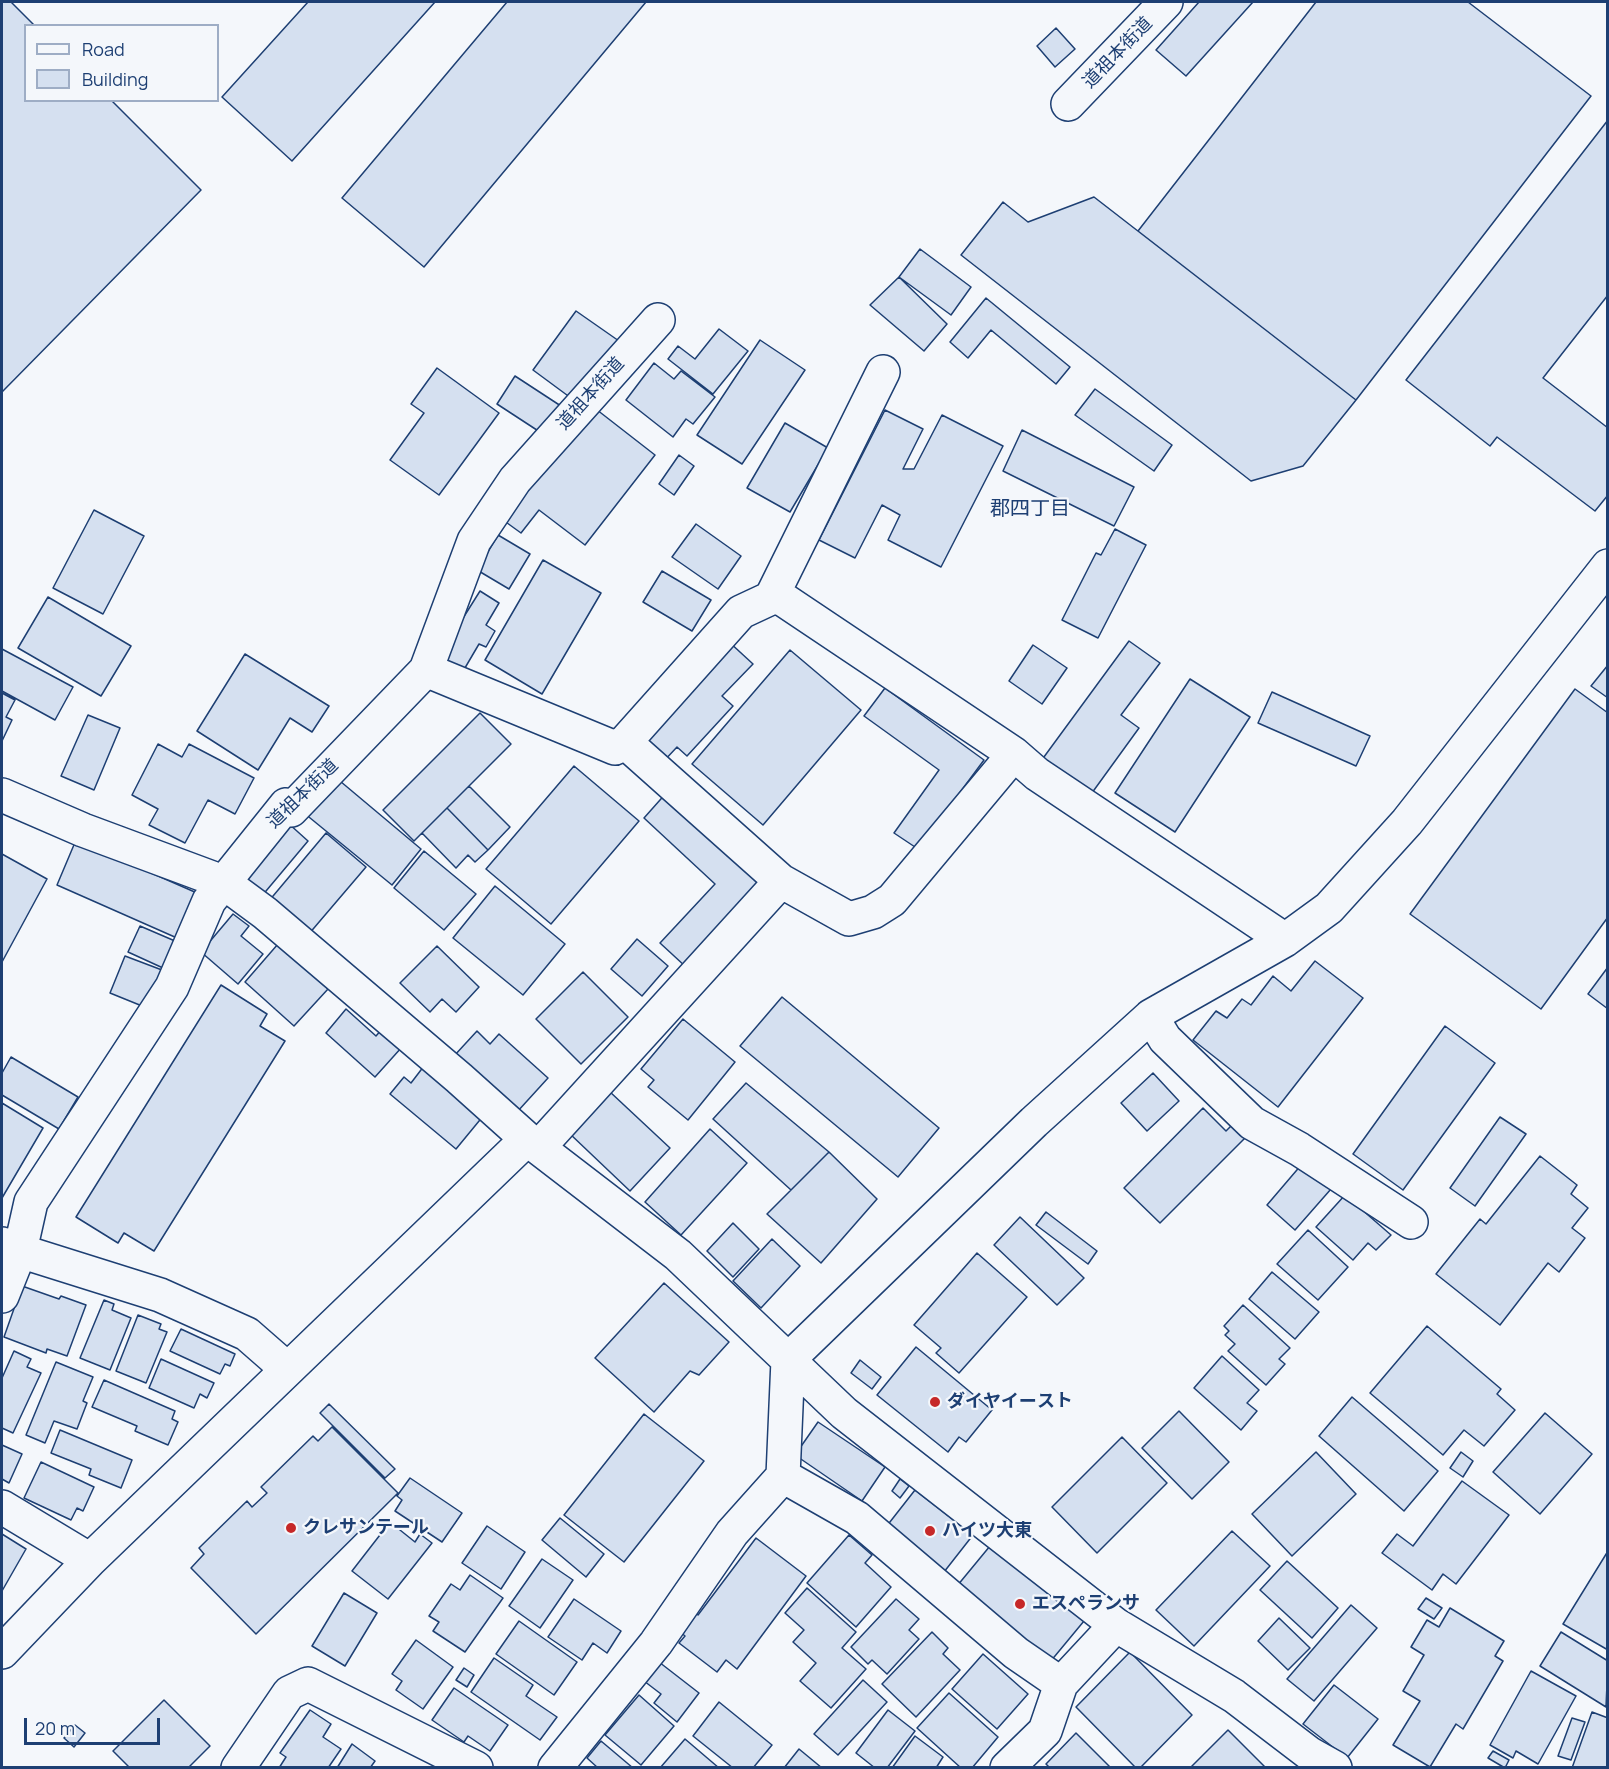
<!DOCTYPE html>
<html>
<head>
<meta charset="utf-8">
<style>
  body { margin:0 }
  #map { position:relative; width:1609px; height:1769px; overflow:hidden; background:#f4f7fb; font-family:Manrope,sans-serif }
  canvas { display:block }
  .frame { position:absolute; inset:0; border:3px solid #1d3f73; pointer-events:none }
  .legend { position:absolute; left:24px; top:24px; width:195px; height:78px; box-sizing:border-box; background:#f4f7fb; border:2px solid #9eadc5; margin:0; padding:8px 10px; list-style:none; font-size:18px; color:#1d3f73 }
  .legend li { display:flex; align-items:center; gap:12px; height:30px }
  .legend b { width:30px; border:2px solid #9eadc5 }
  .scale { position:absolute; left:24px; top:1718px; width:136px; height:27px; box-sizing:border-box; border:3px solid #1d3f73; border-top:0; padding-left:8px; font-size:18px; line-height:21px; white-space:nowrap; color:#1d3f73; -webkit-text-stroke:4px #f4f7fb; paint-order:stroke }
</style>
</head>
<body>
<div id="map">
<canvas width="1609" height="1769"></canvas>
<div class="frame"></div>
<ul class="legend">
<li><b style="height:8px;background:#f4f7fb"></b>Road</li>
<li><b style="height:16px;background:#d5e0f0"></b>Building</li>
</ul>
<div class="scale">20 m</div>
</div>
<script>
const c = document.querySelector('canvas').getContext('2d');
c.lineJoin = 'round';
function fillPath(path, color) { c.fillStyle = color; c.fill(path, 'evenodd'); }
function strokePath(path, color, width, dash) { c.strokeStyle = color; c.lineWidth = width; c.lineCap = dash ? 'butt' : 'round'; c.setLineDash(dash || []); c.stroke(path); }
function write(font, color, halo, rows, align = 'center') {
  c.font = font + ' Manrope,"Noto Sans JP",sans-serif'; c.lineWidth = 4.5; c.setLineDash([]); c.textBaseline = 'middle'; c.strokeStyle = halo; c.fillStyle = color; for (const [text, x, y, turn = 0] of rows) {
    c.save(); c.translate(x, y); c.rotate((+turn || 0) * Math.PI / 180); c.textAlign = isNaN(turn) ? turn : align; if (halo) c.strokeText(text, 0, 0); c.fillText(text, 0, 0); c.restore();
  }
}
const building = new Path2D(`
  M2 2H11L35 26H26V100H111L201 190 2 392Z
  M308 2H435L292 161 222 97Z
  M507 2H646L424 267 342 198Z
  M1199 2H1253L1186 76 1156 50Z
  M1316 2H1468L1591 96 1356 400 1138 231Z
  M1056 28 1075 49 1055 67 1037 46Z
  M1608 120V295L1543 378 1608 428V495L1595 511 1497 437 1490 446 1406 380Z
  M1094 197 1356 400 1303 466 1251 481 961 255 1003 202 1028 222Z
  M920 249 971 287 951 315 899 277Z
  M899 277 947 324 924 351 870 305Z
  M986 298 1070 367 1056 384 991 330 968 358 950 342Z
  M576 311 619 341 575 401 533 370Z
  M719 329 748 351 713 394 668 359 678 346 695 359Z
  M760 340 805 370 742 464 697 435Z
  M654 363 674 379 681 371 715 397 693 424 686 419 673 437 626 400Z
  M437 368 499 413 439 495 390 460 424 413 411 404Z
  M515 376 564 408 546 436 497 404Z
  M1095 389 1172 445 1154 471 1075 415Z
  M592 406 655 455 585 545 539 510 521 533 503 520Z
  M885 410 923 429 903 469H914L942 415 1003 446 941 567 888 540 900 515 882 505 855 558 819 540Z
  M785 423 828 448 790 512 747 488Z
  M1022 430 1134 487 1114 526 1003 471Z
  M679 455 694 466 674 495 659 484Z
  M94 510 144 536 103 614 53 588Z
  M696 524 741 556 718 589 672 557Z
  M1115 529 1146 545 1098 638 1062 620 1096 553 1101 555Z
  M498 535 530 554 509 589 477 570Z
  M543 560 601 593 542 694 485 660Z
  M662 571 711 600 692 631 643 602Z
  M480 591 499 603 486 625 495 631 486 647 479 644 462 673 438 658Z
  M48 597 131 646 101 696 18 648Z
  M728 641 753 664 722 696 733 706 687 756 677 747 662 763 638 740Z
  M1129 641 1160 663 1121 715 1139 728 1089 797 1041 761Z
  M1033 645 1067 668 1042 704 1009 681Z
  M2 649 73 687 55 720 2 691Z
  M790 650 861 710 763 825 692 764Z
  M245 654 329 706 312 732 290 718 258 770 197 731Z
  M1608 665V698L1591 686Z
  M1190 679 1250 717 1175 832 1115 793Z
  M885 688 984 760 918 849 894 833 939 770 864 716Z
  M1575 689 1608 713V917L1541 1009 1410 914Z
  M1272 692 1370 736 1356 766 1258 723Z
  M2 693 15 700 6 717 12 720 2 741Z
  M480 713 511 744 414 841 383 810Z
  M88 715 120 728 94 790 61 776Z
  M158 744 182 757 189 744 254 778 235 814 208 800 185 843 149 825 158 809 132 795Z
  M574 766 639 821 551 924 486 869Z
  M334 776 421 849 392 885 304 813Z
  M469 786 510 827 488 850 447 808Z
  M668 791 766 881 686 967 660 943 715 884 644 818Z
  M447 808 488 850 475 862 468 855 456 868 422 833Z
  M288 823 308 841 261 897 240 878Z
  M326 833 366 867 308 935 268 902Z
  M76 840 197 893 177 938 57 885Z
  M424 851 476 894 444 930 394 888Z
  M2 854 47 879 2 962Z
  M495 886 565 944 523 995 453 938Z
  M233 914 249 926 241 936 263 954 238 984 201 952Z
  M140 926 175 941 163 968 128 952Z
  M637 939 668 966 642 996 611 969Z
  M278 944 328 989 294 1026 245 982Z
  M437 946 479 987 456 1012 442 999 430 1012 400 983Z
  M125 956 162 970 147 1008 110 993Z
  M1315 961 1363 998 1278 1107 1193 1040 1216 1011 1227 1018 1242 999 1251 1005 1273 976 1291 991Z
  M1608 967V1009L1588 994Z
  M583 972 628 1017 581 1064 536 1019Z
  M221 985 267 1014 260 1026 285 1041 154 1251 124 1233 118 1243 76 1217Z
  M782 997 939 1128 898 1177 740 1046Z
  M346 1009 376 1036 382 1029 402 1047 375 1077 326 1033Z
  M683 1019 735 1062 688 1120 648 1087 654 1080 641 1069Z
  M1445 1026 1495 1063 1403 1190 1353 1154Z
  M477 1031 490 1044 499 1034 548 1078 517 1112 454 1056Z
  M11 1057 78 1097 59 1129 2 1095V1073Z
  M424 1066 484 1115 456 1149 390 1094 404 1077 411 1083Z
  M1153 1073 1179 1101 1147 1131 1121 1103Z
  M746 1083 829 1152 791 1190 713 1119Z
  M609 1091 670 1148 630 1191 569 1133Z
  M2 1103 43 1128 2 1198Z
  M1203 1108 1226 1131 1234 1123 1248 1135 1160 1223 1124 1188Z
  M1500 1117 1526 1134 1475 1206 1450 1188Z
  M710 1129 747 1163 681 1235 645 1202Z
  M829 1152 877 1199 821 1263 767 1214Z
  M1540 1156 1577 1185 1571 1194 1588 1208 1572 1228 1585 1238 1559 1272 1548 1263 1500 1325 1436 1274 1480 1219 1486 1224Z
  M1302 1164 1331 1189 1295 1230 1267 1205Z
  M1345 1195 1391 1235 1376 1250 1368 1243 1353 1260 1316 1227Z
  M1046 1212 1097 1251 1088 1264 1036 1225Z
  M1020 1217 1084 1278 1057 1305 994 1245Z
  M733 1223 759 1249 733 1277 707 1251Z
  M1308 1230 1348 1267 1318 1300 1277 1264Z
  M772 1239 800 1266 761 1308 733 1281Z
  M977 1253 1027 1297 959 1373 936 1353 941 1348 914 1325Z
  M1272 1272 1319 1312 1295 1339 1249 1299Z
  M664 1283 729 1342 699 1375 690 1371 654 1412 595 1358Z
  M22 1286 59 1299 61 1296 86 1305 67 1356 47 1349 46 1353 4 1337Z
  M104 1300 114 1304 112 1310 131 1318 110 1370 80 1358Z
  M1243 1305 1290 1348 1279 1359 1285 1364 1266 1385 1228 1351 1235 1344 1225 1335 1229 1331 1224 1326Z
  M138 1315 161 1324 159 1329 167 1332 146 1383 116 1371Z
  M1427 1326 1501 1389 1497 1394 1515 1410 1484 1446 1464 1430 1443 1455 1370 1393Z
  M181 1329 235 1354 230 1366 225 1364 220 1374 170 1351Z
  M916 1347 992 1410 966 1442 959 1437 948 1452 877 1395Z
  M14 1351 31 1359 27 1367 41 1373 13 1433 2 1428V1378Z
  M1222 1356 1259 1390 1247 1403 1257 1411 1241 1430 1194 1388Z
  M161 1359 214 1383 207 1398 200 1394 194 1408 149 1388Z
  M860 1360 881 1377 872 1389 851 1373Z
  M56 1362 93 1377 83 1401 87 1403 77 1429 54 1421 45 1443 26 1435Z
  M104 1380 175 1411 172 1419 178 1422 168 1445 135 1431 137 1426 92 1407Z
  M1352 1397 1438 1471 1404 1511 1319 1436Z
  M329 1404 395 1469 385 1478 320 1413Z
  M1179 1411 1229 1462 1192 1499 1142 1448Z
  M1545 1413 1592 1454 1540 1514 1493 1472Z
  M644 1414 704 1461 624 1562 564 1515Z
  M818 1422 885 1467 862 1501 795 1455Z
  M332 1427 398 1493 256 1634 191 1568 204 1554 199 1548 247 1501 252 1507 267 1493 261 1487 313 1436 318 1441Z
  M60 1430 132 1460 121 1488 89 1475 91 1469 51 1453Z
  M1122 1437 1167 1483 1097 1553 1052 1507Z
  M2 1445 22 1454 9 1483 2 1479Z
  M1316 1452 1356 1494 1292 1556 1252 1514Z
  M1461 1452 1473 1461 1463 1477 1450 1468Z
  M41 1462 94 1487 83 1511 77 1508 71 1520 24 1498Z
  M410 1478 462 1513 442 1542 395 1511 402 1500 397 1496Z
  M900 1479 909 1486 900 1498 892 1491Z
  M1462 1481 1509 1515 1456 1584 1443 1574 1432 1590 1382 1553 1397 1534 1413 1546Z
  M915 1490 973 1535 944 1572 886 1527Z
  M560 1518 604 1554 586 1577 542 1540Z
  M390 1522 415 1542 420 1534 432 1543 388 1599 352 1571Z
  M487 1526 525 1552 501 1589 462 1563Z
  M1232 1531 1270 1566 1194 1646 1156 1610Z
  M2 1534 26 1549 2 1591Z
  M849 1535 872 1555 865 1563 891 1587 856 1627 807 1583Z
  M756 1538 806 1576 737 1669 726 1660 717 1672 679 1643 685 1636 678 1630 692 1611 698 1615Z
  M990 1546 1084 1621 1050 1662 957 1586Z
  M1608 1551V1650L1563 1624Z
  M542 1559 573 1580 540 1628 509 1606Z
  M1287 1561 1338 1608 1312 1638 1260 1590Z
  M470 1575 503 1598 465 1652 433 1631 439 1622 429 1616 451 1584 460 1590Z
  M807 1588 856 1632 842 1648 866 1669 831 1708 800 1681 816 1663 793 1642 804 1630 785 1613Z
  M344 1593 377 1613 345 1666 312 1646Z
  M1426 1598 1442 1608 1434 1619 1418 1609Z
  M574 1599 621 1631 607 1653 593 1643 582 1660 548 1637Z
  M896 1599 919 1619 909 1630 919 1639 887 1674 872 1660 868 1664 851 1647Z
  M1351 1605 1377 1628 1314 1701 1287 1679Z
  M1450 1608 1504 1641 1495 1656 1503 1661 1463 1729 1456 1724 1430 1767 1393 1745 1420 1701 1403 1691 1424 1655 1411 1647 1427 1620 1439 1627Z
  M1279 1618 1310 1648 1288 1670 1258 1641Z
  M519 1621 577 1662 554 1695 496 1654Z
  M932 1632 948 1648 943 1654 960 1670 916 1717 882 1684Z
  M1561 1632 1608 1661 1606 1707 1540 1666Z
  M416 1640 453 1667 423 1709 396 1690 402 1681 392 1674Z
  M1130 1652 1192 1715 1140 1768H1136L1076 1707Z
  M983 1654 1028 1694 997 1729 952 1689Z
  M494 1658 533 1685 526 1696 557 1717 540 1740 471 1692Z
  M659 1662 699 1693 677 1722 654 1703 661 1694 644 1681Z
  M464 1668 474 1675 467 1687 456 1680Z
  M1531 1671 1576 1696 1538 1764 1516 1751 1513 1758 1490 1745Z
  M863 1680 887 1702 838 1755 814 1734Z
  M1334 1685 1378 1719 1347 1758 1303 1724Z
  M454 1688 508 1725 490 1751 468 1736 464 1742 432 1720Z
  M949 1693 998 1737 972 1768H961L917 1728Z
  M639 1695 674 1726 641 1765 605 1735Z
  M164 1700 210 1746 188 1768H130L113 1751Z
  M719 1702 772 1745 753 1768H733L693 1736Z
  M310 1710 331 1724 323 1737 341 1749 328 1768H279L286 1757 280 1753Z
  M888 1710 915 1731 887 1768H875L856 1753Z
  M1592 1712 1608 1718V1768H1572Z
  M1572 1718 1585 1722 1571 1760 1558 1756Z
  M75 1725 85 1733 74 1747 64 1738Z
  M1228 1730 1266 1768H1190Z
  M1076 1733 1111 1768H1050L1046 1764Z
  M915 1736 943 1757 936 1768H892Z
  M685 1739 719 1768H660Z
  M601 1741 633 1768H598L587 1758Z
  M352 1744 375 1761 370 1768H337Z
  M799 1749 822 1768H784Z
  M1493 1751 1509 1760 1505 1768 1488 1758Z`);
fillPath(building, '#d5e0f0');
strokePath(building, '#1d3f73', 1.5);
const minor = new Path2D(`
  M1068 104 1166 2
  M771 598 883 372
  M426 670 615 748 625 742 741 612 771 598H781L1014 754
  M625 742 781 881 849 919 873 912 892 900 1014 754 1037 774 1285 940
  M2 795 83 830 223 882 265 913 459 1078 527 1139 678 1255 844 1413 1116 1625 1234 1696 1310 1754 1335 1768
  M1151 1016 1165 1039 1252 1123 1299 1149 1411 1222
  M539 1147 781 881
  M2 1244 20 1251 31 1202 172 987 209 901 286 805 291 810 426 670 474 541 515 480 658 320
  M2 1296 20 1251 160 1295 247 1334 287 1369
  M2 1507 90 1560
  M2 1652 90 1560 527 1139
  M1061 1684 1016 1653 857 1518 783 1476 788 1360 1034 1122 1151 1016 1285 940 1329 908 1407 822 1608 566
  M238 1768 289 1693 308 1684 476 1768
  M555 1768 656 1643 732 1533 783 1476
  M1007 1768 1045 1731 1061 1684 1116 1625`);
strokePath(minor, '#1d3f73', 36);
strokePath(minor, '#f4f7fb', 33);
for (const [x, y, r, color] of [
  [935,1402,6,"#c62828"],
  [291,1528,6,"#c62828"],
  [930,1531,6,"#c62828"],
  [1020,1604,6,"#c62828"]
]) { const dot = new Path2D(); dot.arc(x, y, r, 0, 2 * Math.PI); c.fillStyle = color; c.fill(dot); strokePath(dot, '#f4f7fb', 2); }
write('18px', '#1d3f73', '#f4f7fb', [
  ["道祖本街道",1118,53,-46],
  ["道祖本街道",591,394,-48],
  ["道祖本街道",303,794,-44]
]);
write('bold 18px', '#1d3f73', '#f4f7fb', [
  ["ダイヤイースト",947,1402],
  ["クレサンテール",303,1528],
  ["ハイツ大東",942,1531],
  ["エスペランサ",1032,1604]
], 'left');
write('20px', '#1d3f73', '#f4f7fb', [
  ["郡四丁目",1030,509]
]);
</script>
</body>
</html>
